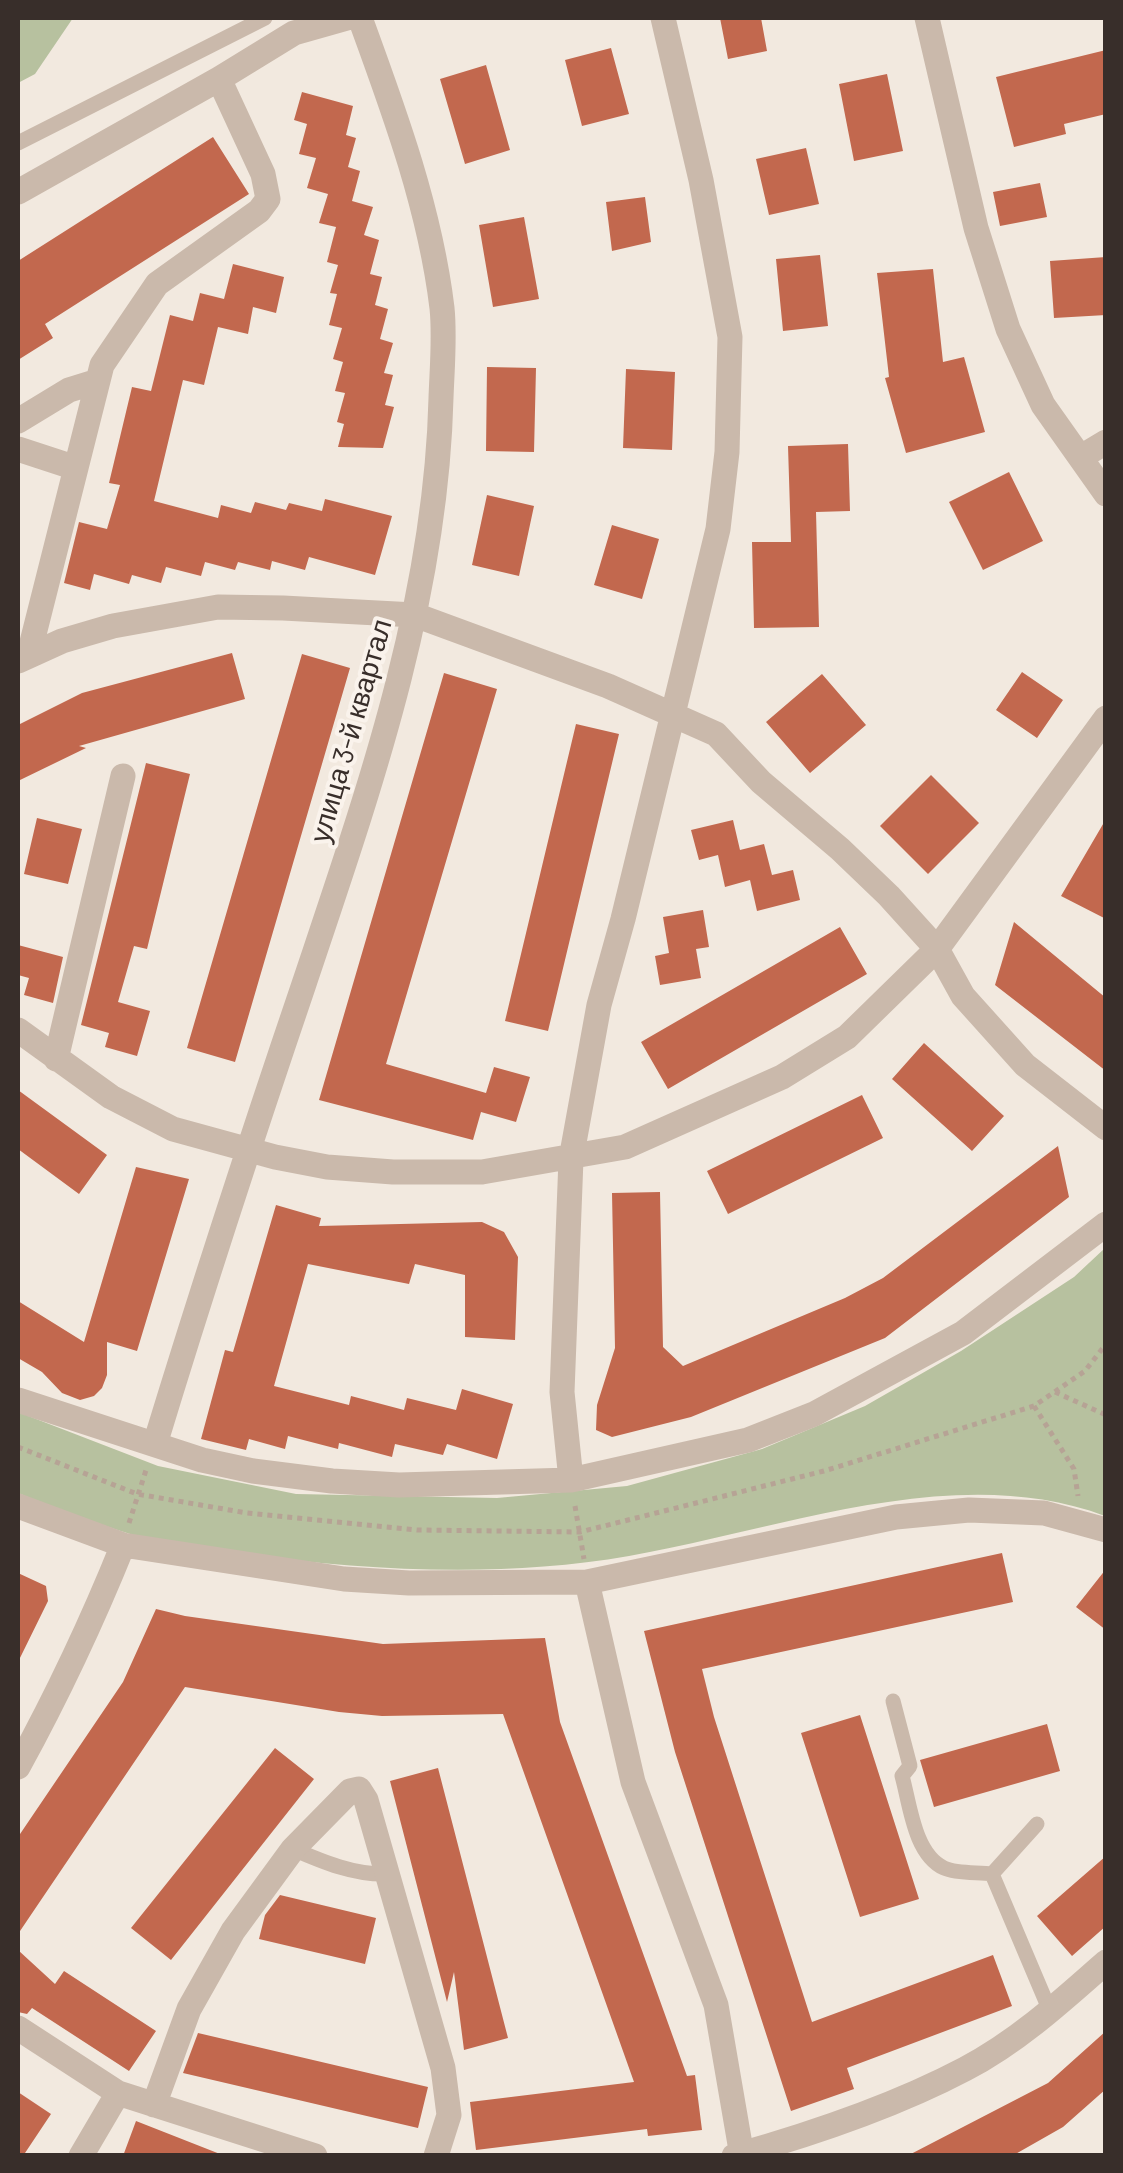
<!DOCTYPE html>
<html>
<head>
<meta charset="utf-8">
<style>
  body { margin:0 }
  #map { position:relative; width:1123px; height:2173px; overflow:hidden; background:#f2e9df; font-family:Barlow,sans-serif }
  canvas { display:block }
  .frame { position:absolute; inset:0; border:20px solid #382e2a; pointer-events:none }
</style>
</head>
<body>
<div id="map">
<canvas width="1123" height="2173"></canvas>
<div class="frame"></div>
</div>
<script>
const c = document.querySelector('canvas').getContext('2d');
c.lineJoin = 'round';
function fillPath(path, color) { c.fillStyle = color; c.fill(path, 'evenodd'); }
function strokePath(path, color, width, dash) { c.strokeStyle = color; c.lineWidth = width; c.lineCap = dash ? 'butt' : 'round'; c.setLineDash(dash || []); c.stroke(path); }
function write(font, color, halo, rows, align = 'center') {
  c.font = font + ' Barlow,sans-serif'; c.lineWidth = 8; c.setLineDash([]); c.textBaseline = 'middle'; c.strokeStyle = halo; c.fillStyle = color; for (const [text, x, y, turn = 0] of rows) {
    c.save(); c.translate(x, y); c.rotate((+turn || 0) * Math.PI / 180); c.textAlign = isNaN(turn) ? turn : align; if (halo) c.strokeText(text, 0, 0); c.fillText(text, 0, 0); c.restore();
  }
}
fillPath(new Path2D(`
  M18 18H73L35 74 18 83Z
  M1105 1248V1516C955 1460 780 1530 629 1556 502 1578 370 1571 244 1554 214 1550 182 1548 154 1541 107 1528 62 1511 18 1493V1412L158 1466 296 1494 497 1498 627 1486 762 1449 865 1406 961 1351 1074 1277Z`), '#b7c19f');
fillPath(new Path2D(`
  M720 18H761L767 51 728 59Z
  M611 48 629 114 582 126 565 60Z
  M1106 50V114L1064 124 1066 134 1014 147 996 77Z
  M486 65 510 150 465 164 440 79Z
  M887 74 903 151 854 161 839 84Z
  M302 92 353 106 346 135 356 138 348 167 360 171 352 201 373 207 364 235 379 240 370 274 382 277 375 305 388 309 380 339 393 343 384 373 393 375 385 405 394 407 383 448 338 447 344 424 337 422 345 393 335 391 343 362 333 359 342 328 329 325 337 294 330 293 338 265 327 262 336 227 319 223 328 194 307 188 316 158 299 154 307 124 294 120Z
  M213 137 249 194 45 324 53 338 18 360V261Z
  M806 148 819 204 769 215 756 159Z
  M1040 183 1047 217 1000 226 993 192Z
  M645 197 651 242 612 251 606 202Z
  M524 217 539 299 493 307 479 225Z
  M820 255 828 326 783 331 776 259Z
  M1106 257V315L1054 318 1050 261Z
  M233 264 284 277 276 313 253 307 248 334 218 327 204 385 183 380 154 501 218 518 221 505 251 513 255 502 286 510 289 503 322 511 325 499 392 516 375 575 309 557 305 570 272 561 270 570 238 562 235 570 205 562 201 576 166 567 161 583 132 575 129 584 94 574 90 590 64 583 79 522 107 529 120 485 109 483 132 387 151 391 170 315 193 321 200 293 224 299Z
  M933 269 943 362 964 357 985 432 906 453 885 378 889 377 877 273Z
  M487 367 536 368 534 452 486 451Z
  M626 369 675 372 672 450 623 448Z
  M848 444 850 511 816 512 819 627 754 628 752 542H791L788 446Z
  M1009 472 1043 541 983 570 949 502Z
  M487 495 534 506 519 576 472 565Z
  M612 525 659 539 642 599 594 585Z
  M232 653 245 699 79 746 86 748 18 781V725L82 693Z
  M302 654 350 668 235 1062 187 1048Z
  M1022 672 1063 700 1037 738 996 710Z
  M444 673 497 689 386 1064 486 1093 494 1067 530 1077 516 1122 481 1112 473 1140 319 1100Z
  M822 674 866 725 810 773 766 722Z
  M576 724 619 734 548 1031 505 1021Z
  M146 763 190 774 147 949 134 946 118 1002 150 1011 137 1056 105 1047 109 1033 81 1025Z
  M931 775 979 823 928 874 880 826Z
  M37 818 82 829 68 884 24 874Z
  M1106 819V919L1061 896Z
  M733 820 740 850 764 844 772 875 793 870 800 900 757 911 750 880 725 887 718 855 699 860 691 830Z
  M703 910 709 947 696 949 701 978 660 985 655 956 669 953 663 917Z
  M1014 922 1106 998V1071L995 985Z
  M840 927 867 974 668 1089 641 1042Z
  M18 945 63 957 53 1003 24 995 29 978 18 975Z
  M924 1043 1004 1116 972 1151 892 1079Z
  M18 1090 107 1155 79 1194 18 1149Z
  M862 1095 883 1138 728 1214 707 1171Z
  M1058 1146 1069 1197 885 1338 691 1417 612 1437 596 1430 597 1405 615 1348 612 1193 660 1192 663 1347 683 1366 845 1298 883 1278Z
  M136 1167 189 1179 137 1351 107 1342V1375L102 1388 94 1396 80 1400 62 1393 42 1372 18 1358V1301L84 1342Z
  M276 1205 321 1218 319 1226 482 1222 504 1232 518 1257 515 1340 465 1337V1275L415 1264 409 1284 308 1264 274 1386 349 1405 351 1396 404 1410 407 1398 456 1410 462 1389 513 1404 497 1459 447 1444 443 1455 395 1444 392 1457 339 1443 338 1449 288 1436 285 1449 249 1439 246 1450 201 1439 225 1350 233 1352Z
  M1002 1553 1013 1602 702 1669 714 1717 812 2022 993 1955 1012 2006 847 2068 854 2089 791 2111 675 1752 644 1631Z
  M1106 1569V1630L1076 1607Z
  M18 1573 46 1586 48 1601 18 1662Z
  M156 1609 185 1616 383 1644 545 1638 560 1722 687 2076 695 2075 702 2130 648 2136 647 2129 476 2150 470 2102 634 2082 503 1714 382 1716 339 1712 185 1687 18 1934V1837L123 1682Z
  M860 1715 919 1899 860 1917 801 1733Z
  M1047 1724 1060 1771 934 1807 920 1760Z
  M275 1748 314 1779 171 1960 131 1928Z
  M438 1768 508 2038 464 2050 454 1972 447 2002 390 1781Z
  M1106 1856V1926L1072 1956 1037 1916Z
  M280 1895 376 1918 365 1964 259 1939 265 1915Z
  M18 1950 55 1984 64 1971 156 2031 129 2071 32 2008 27 2014 18 2012Z
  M1106 2031V2089L1063 2127 1012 2156H907L1048 2083Z
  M198 2033 428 2087 418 2128 183 2073Z
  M18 2092 51 2114 23 2156H18Z
  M136 2121 220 2154 219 2156H123Z`), '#c2684e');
strokePath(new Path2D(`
  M1055 1392 1106 1415
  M1034 1406 1074 1469 1078 1496
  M18 1447 137 1494 247 1513 417 1530 580 1532 824 1471 1034 1406 1085 1371 1106 1344
  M575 1506 584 1559
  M129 1523 147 1467`), '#b6a395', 5, [5, 5]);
strokePath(new Path2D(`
  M18 143 265 18
  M893 1701 910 1766 902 1776C910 1804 914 1854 944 1868 957 1874 978 1872 992 1874L1050 2011
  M293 1849C323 1862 354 1875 387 1874
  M992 1874 1037 1824`), '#cab9ab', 15);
strokePath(new Path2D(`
  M927 18 976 228 1008 329 1043 405 1106 494
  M18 192 219 79 294 33 347 18
  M18 421 69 390 98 381
  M18 449 76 468
  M1081 457 1106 442
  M29 654 102 365 157 284 259 211 268 199 263 174 219 79
  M18 661 62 641 113 626 218 607 283 608 415 615 608 686 716 734 761 782 840 849 889 896 937 949 963 996 1025 1065 1106 1128
  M18 1030 111 1097 173 1129 275 1157 327 1167 393 1172H482L625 1147 782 1077 847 1037 937 949 1106 718
  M56 1059 123 776
  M18 1400 202 1460 253 1471 332 1481 399 1485 571 1480 748 1440 814 1414 963 1333 1106 1224
  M155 1444C202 1290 252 1137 304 984 368 793 436 602 441 398 442 369 445 337 442 308 430 208 394 111 360 18
  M571 1480 562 1392 571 1159 599 1005 623 919 718 529 727 452 730 337 701 180 663 18
  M18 1506 123 1545 344 1579 409 1583 587 1582 896 1517 969 1510 1044 1513 1106 1530
  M587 1582 633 1782 716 2005 742 2156
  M18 1767C58 1694 92 1622 123 1545
  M18 2028 118 2093 315 2156
  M154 2105 189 2009 233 1931 293 1849 350 1791 359 1789 366 1800 443 2068 449 2115 436 2156
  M81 2156 118 2093
  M734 2156C812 2134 893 2107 965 2069 1017 2042 1062 2001 1106 1962`), '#cab9ab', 25);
write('28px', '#382e2a', '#faf3ec', [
  ["улица 3-й квартал",351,731,-74]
]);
</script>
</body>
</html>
